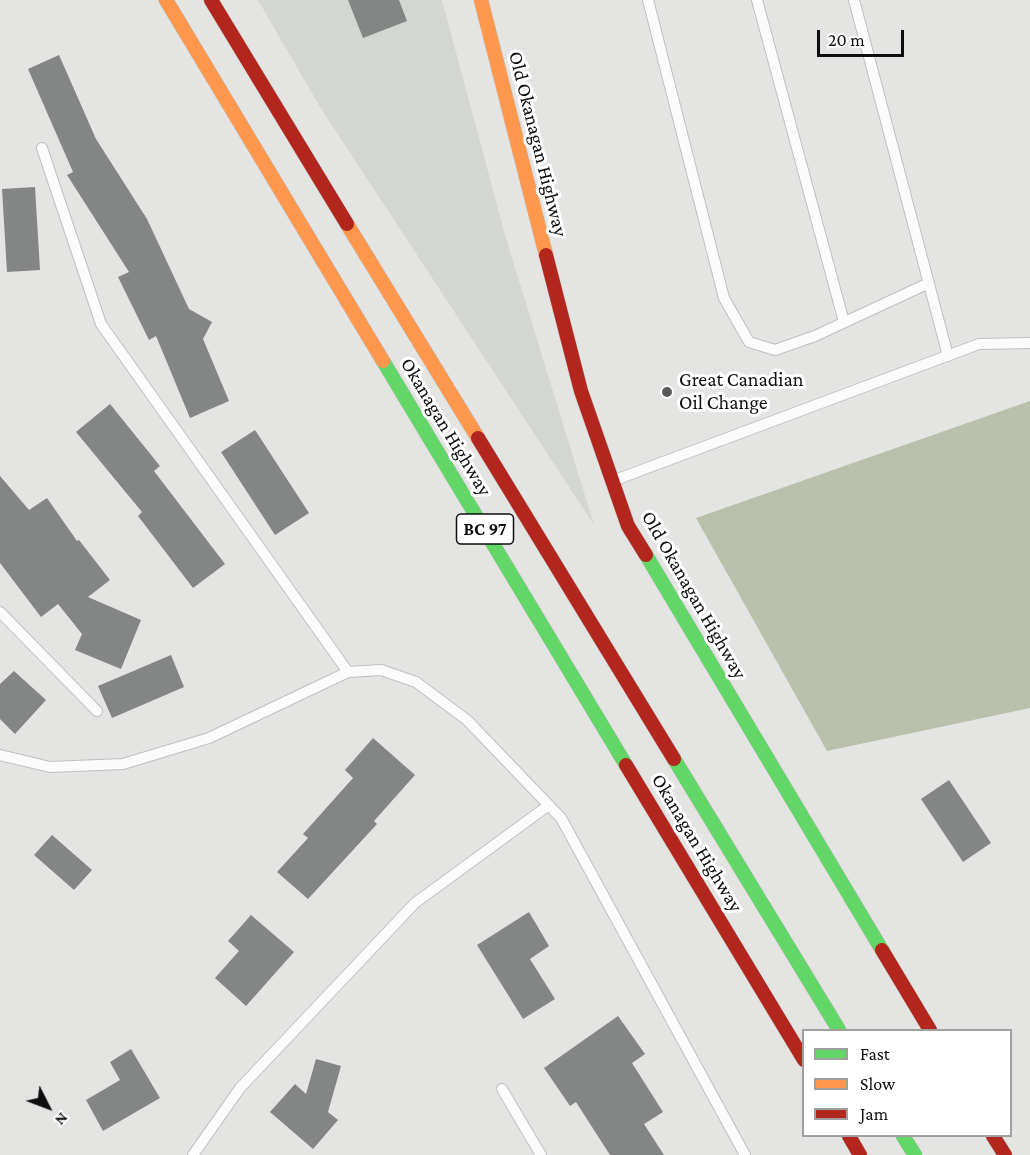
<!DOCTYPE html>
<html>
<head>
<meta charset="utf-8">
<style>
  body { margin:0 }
  #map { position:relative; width:1030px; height:1155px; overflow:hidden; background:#e4e4e3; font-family:"Crimson Pro",serif }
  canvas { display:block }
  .legend { position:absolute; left:802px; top:1029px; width:210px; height:108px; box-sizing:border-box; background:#fff; border:2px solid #9e9f9e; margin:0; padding:8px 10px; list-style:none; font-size:18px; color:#0d0e0d }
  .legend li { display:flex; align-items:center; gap:12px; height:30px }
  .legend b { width:30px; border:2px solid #9e9f9e }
  .north { position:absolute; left:18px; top:1077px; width:60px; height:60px; -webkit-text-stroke:4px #fff; paint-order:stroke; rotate:132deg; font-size:16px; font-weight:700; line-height:24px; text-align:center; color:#0d0e0d }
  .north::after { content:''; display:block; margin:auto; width:21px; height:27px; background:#0d0e0d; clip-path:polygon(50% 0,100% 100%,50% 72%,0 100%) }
  .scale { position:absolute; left:817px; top:30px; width:87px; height:27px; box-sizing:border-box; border:3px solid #0d0e0d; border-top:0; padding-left:8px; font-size:18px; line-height:21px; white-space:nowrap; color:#0d0e0d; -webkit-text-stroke:4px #fff; paint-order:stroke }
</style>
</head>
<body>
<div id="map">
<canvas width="1030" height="1155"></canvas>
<ul class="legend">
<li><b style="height:8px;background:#63d668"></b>Fast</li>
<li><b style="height:8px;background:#ff974d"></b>Slow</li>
<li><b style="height:8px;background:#b3261e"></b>Jam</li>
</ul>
<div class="north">N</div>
<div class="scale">20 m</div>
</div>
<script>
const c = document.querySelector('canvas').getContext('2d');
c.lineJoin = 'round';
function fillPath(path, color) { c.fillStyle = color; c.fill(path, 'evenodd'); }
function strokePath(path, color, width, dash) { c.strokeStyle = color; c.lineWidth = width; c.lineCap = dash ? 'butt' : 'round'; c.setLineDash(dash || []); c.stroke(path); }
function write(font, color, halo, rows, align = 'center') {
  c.font = font + ' "Crimson Pro",serif'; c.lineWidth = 6; c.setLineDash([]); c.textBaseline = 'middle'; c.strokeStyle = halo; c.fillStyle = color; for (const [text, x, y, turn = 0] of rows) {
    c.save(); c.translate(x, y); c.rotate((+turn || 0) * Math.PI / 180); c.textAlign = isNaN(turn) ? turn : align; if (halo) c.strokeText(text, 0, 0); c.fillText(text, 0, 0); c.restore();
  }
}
fillPath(new Path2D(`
  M258 0H442L505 235 594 525 320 107Z`), '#d4d7d1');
fillPath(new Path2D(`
  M1030 401V708L827 751 696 518Z`), '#b9c1ad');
fillPath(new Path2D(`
  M348 0H399L407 21 363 38Z
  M59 55 96 139 147 219 189 309 212 322 203 339 229 401 190 418 156 336 149 340 118 277 129 272 67 175 73 172 28 69Z
  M35 187 40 270 7 272 2 189Z
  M110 404 160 466 154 471 225 564 193 588 138 516 142 512 76 432Z
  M255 430 309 513 275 535 221 452Z
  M0 476 29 510 47 498 77 541 79 540 110 580 88 597 141 620 121 669 75 650 82 634 58 604 41 617 0 563Z
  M171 655 184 687 112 718 98 686Z
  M14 671 46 700 15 734 0 719V684Z
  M373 738 415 775 374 821 377 824 308 899 277 872 308 838 303 834 353 778 345 770Z
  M949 780 991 843 963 862 921 799Z
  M52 835 92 870 74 890 34 855Z
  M529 912 549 946 530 959 555 999 523 1019 477 945Z
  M251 915 294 952 246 1006 215 978 239 951 228 941Z
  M618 1016 645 1054 632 1063 663 1112 644 1124 664 1155H610L576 1102 570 1106 544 1068Z
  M131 1049 160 1098 103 1131 86 1100 120 1080 110 1062Z
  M316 1059 341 1066 328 1112 338 1120 313 1149 270 1112 295 1084 306 1094Z`), '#848585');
const lane = new Path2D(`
  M648 0 724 298 749 342 775 350 815 336 929 283
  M757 0 844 322
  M854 0 948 356
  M42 148 101 324 348 672
  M615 480 979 344 1030 343
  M0 612 97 711
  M0 755 50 767 123 764 209 738 348 672 381 670 416 682 467 720 561 818 745 1155
  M502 1089 541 1155
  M193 1155 240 1088 415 903 549 805`);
const fast = new Path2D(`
  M383 361 626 765
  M646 555 882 950
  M674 759 839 1030
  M903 1136 915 1155`);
const slow = new Path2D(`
  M166 0 383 361
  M481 0 546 255
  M347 224 478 438`);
const jam = new Path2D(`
  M211 0 347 224
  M546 255 581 391 628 526 646 555
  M478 438 674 759
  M626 765 804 1060
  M882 950 930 1030
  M849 1136 860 1155
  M993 1136 1005 1155`);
strokePath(lane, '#bfc0bf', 12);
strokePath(fast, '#bfc0bf', 15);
strokePath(slow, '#bfc0bf', 15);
strokePath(jam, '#bfc0bf', 15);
strokePath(lane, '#fbfbfb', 10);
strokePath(fast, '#63d668', 14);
strokePath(slow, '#ff974d', 14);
strokePath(jam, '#b3261e', 14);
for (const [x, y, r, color] of [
  [667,392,6,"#585958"]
]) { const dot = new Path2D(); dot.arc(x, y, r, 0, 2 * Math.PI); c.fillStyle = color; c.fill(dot); strokePath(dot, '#fff', 2); }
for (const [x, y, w] of [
  [485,529,57]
]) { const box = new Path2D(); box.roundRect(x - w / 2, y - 15, w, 30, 4.5); c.fillStyle = '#fff'; c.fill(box); strokePath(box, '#0d0e0d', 1.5); }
write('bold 18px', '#0d0e0d', null, [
  ["BC 97",485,529]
]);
write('20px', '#0d0e0d', '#fff', [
  ["Old Okanagan Highway",538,144,76],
  ["Okanagan Highway",446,427,59],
  ["Old Okanagan Highway",694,595,60],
  ["Okanagan Highway",697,843,59]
]);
write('20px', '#0d0e0d', '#fff', [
  ["Great Canadian",679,380],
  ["Oil Change",679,403]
], 'left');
</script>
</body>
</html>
